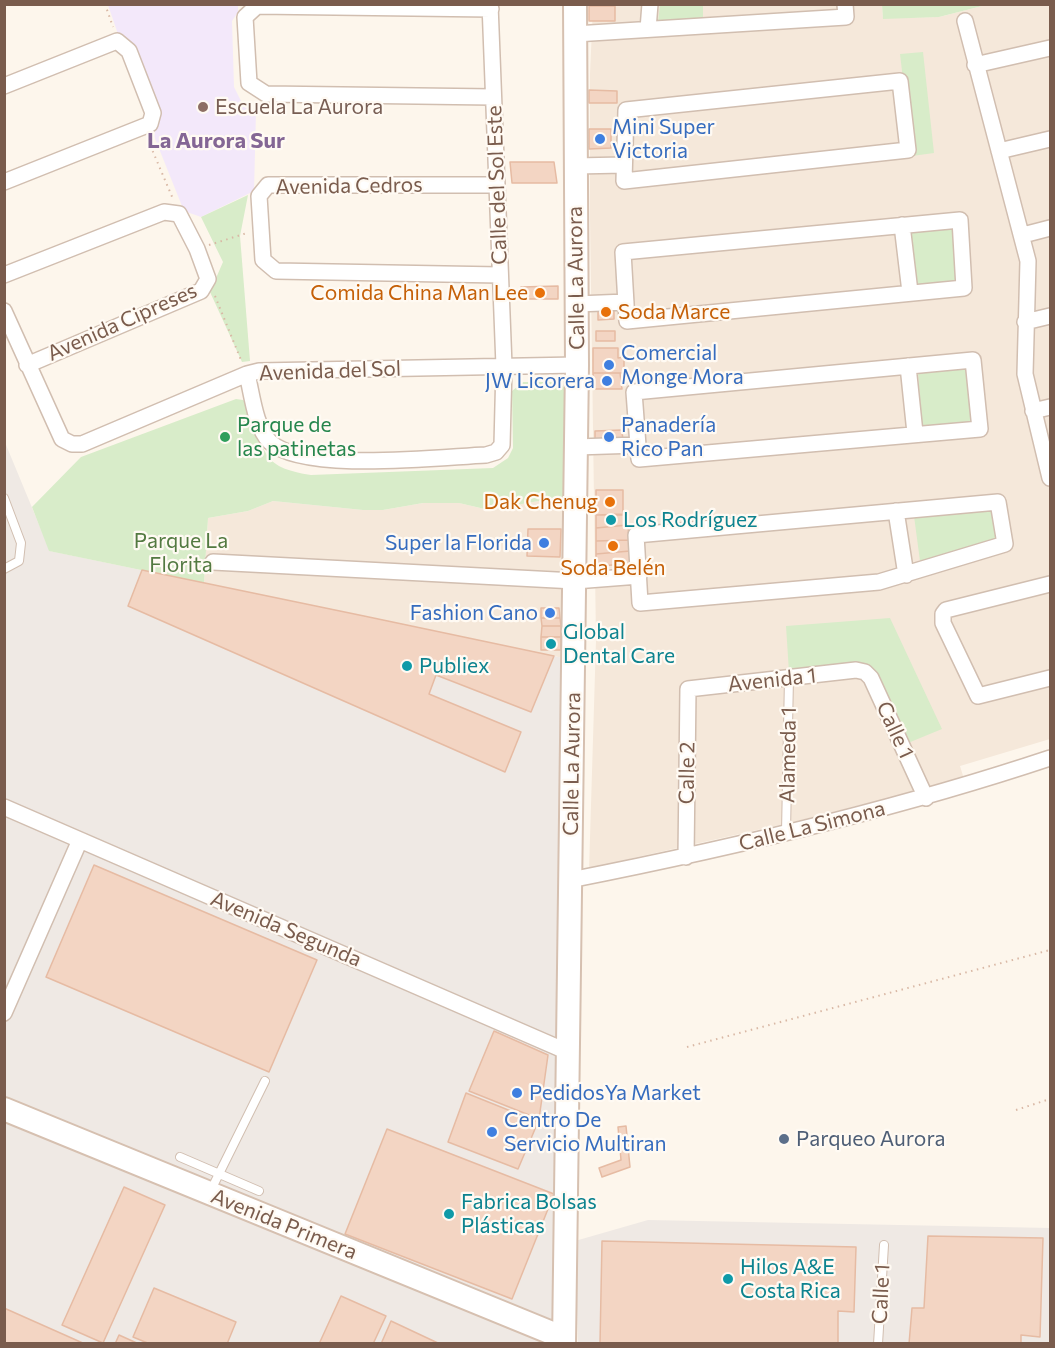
<!DOCTYPE html>
<html>
<head>
<meta charset="utf-8">
<style>
  body { margin:0 }
  #map { position:relative; width:1055px; height:1348px; overflow:hidden; background:#fdf6ec; font-family:Commissioner,sans-serif }
  canvas { display:block }
  .frame { position:absolute; inset:0; border:6px solid #7a5c4d; pointer-events:none }
</style>
</head>
<body>
<div id="map">
<canvas width="1055" height="1348"></canvas>
<div class="frame"></div>
</div>
<script>
const c = document.querySelector('canvas').getContext('2d');
c.lineJoin = 'round';
function fillPath(path, color) { c.fillStyle = color; c.fill(path, 'evenodd'); }
function strokePath(path, color, width, dash) { c.strokeStyle = color; c.lineWidth = width; c.lineCap = dash ? 'butt' : 'round'; c.setLineDash(dash || []); c.stroke(path); }
function write(font, color, halo, rows, align = 'center') {
  c.font = font + ' Commissioner,sans-serif'; c.lineWidth = 4.5; c.setLineDash([]); c.textBaseline = 'middle'; c.strokeStyle = halo; c.fillStyle = color; for (const [text, x, y, turn = 0] of rows) {
    c.save(); c.translate(x, y); c.rotate((+turn || 0) * Math.PI / 180); c.textAlign = isNaN(turn) ? turn : align; if (halo) c.strokeText(text, 0, 0); c.fillText(text, 0, 0); c.restore();
  }
}
fillPath(new Path2D(`
  M593 5H882L883 18 939 17 986 5H1050V739L960 766 964 779 797 821 633 858 589 871 596 640 590 218V74Z
  M566 496 568 659 204 583 208 518 248 511 273 501 363 510H383L423 503H459L489 510Z`), '#f5e8da');
fillPath(new Path2D(`
  M4 440 50 551 568 659 552 1343H5Z
  M648 1220 1050 1228V1343H578L575 1241Z`), '#efe9e4');
fillPath(new Path2D(`
  M108 5H238V12L232 21 234 87 242 103 256 112 254 191 201 217 184 211 154 136 159 111 119 37Z`), '#f3e8fa');
fillPath(new Path2D(`
  M660 5H703V22H658Z
  M882 5V4L986 5 939 17 883 19Z
  M923 52 934 153 912 156 900 54Z
  M248 195 240 236 250 361 242 362 210 292 223 262 201 217Z
  M957 224 961 285 913 288 909 228Z
  M970 368 974 424 922 428 918 372Z
  M523 382H558L567 390 566 496 489 510 459 503H423L383 510H363L273 501 248 511 208 518 204 583 49 551 32 507 81 457 236 399 243 400 250 406C265 451 259 467 311 475L493 468 508 458 513 448 512 391Z
  M994 507 999 538 920 561 914 516Z
  M890 618 942 729 908 743 871 667 866 664 789 672 786 626Z`), '#d8ecc9');
const building = new Path2D(`
  M589 6H615V21H589Z
  M589 90 617 91V103H589Z
  M589 129H611V148L589 149Z
  M510 162H554L557 183H512Z
  M558 286V299H521V287Z
  M614 304V319L598 320V305Z
  M596 331H615V341H596Z
  M593 348H618V358L624 357V373H593Z
  M593 373H620L622 389H594Z
  M622 430 623 442 595 443V431Z
  M596 490H623V514L596 515Z
  M596 515H627V525L596 528Z
  M628 525 629 540 596 541V528Z
  M528 529H561L560 557 527 556Z
  M629 540 630 551 596 554V541Z
  M630 551V564L596 566V554Z
  M142 570 364 616 554 656 531 712 436 675 429 694 521 732 505 772 128 606Z
  M541 608H559L560 618H541Z
  M541 618H560L561 626H542Z
  M542 626H561V637H541Z
  M541 637H561V650H541Z
  M94 865 317 960 269 1072 46 977Z
  M494 1031 548 1055 539 1119 469 1091Z
  M466 1093 538 1122 518 1169 448 1142Z
  M626 1126 630 1167 602 1177 599 1168 621 1160 618 1127Z
  M387 1129 554 1194 512 1299 345 1234Z
  M124 1187 165 1205 103 1343 62 1325Z
  M928 1236 1043 1238 1040 1337 1021 1335V1344H909L912 1308H924Z
  M602 1241 856 1247 854 1312 838 1311V1344H600Z
  M154 1288 236 1322 227 1344H150L133 1337Z
  M341 1296 386 1316 373 1344H319Z
  M4 1308 85 1344H4Z
  M391 1321 440 1344H381Z
  M119 1335 139 1344H115Z`);
fillPath(building, '#f3d5c3');
strokePath(building, '#e6bba3', 1.5);
const lane = new Path2D(`
  M4 498 21 543 19 561 4 569
  M786 832 789 677
  M180 1157 259 1191
  M211 1190 265 1081
  M878 1344 884 1245`);
const street = new Path2D(`
  M491 9 257 6 245 17 249 83 266 94 493 97
  M965 21 1028 261 1025 374 1050 478
  M648 29 650 4
  M575 34 846 17 845 4
  M975 65 1050 48
  M900 81 908 150 624 181 626 110Z
  M4 86 117 41 129 51 153 113 150 124 4 182
  M999 151 1050 139
  M575 166 624 165
  M497 185H268L259 196 263 260 276 271 500 275
  M960 220 964 288 627 321 623 252Z
  M902 225 910 292
  M1023 235 1050 228
  M4 275 164 212 179 214 197 249 208 279 201 291 27 365
  M577 304 626 302
  M4 311 62 439 72 444H82L247 374 259 371 577 365
  M1025 322 1050 316
  M973 360 980 429 639 459 634 392Z
  M908 366 915 433
  M247 374C252 394 255 427 270 442 303 473 440 457 486 455L496 452 502 445 504 366 490 4
  M1033 411 1050 407
  M576 447 638 445
  M998 502 1005 544 879 582 640 603 636 535Z
  M896 511 906 575
  M213 562 575 581 639 576
  M1050 584 946 610 943 614V623L978 696 1050 678
  M4 807 568 1052
  M686 857 688 689 856 670 865 672 871 678 926 798
  M570 880C732 848 894 810 1050 758
  M4 1013 80 840`);
const secondary = new Path2D(`
  M4 1109 564 1338
  M564 1344 577 365 575 4`);
strokePath(lane, '#d1beb0', 10);
strokePath(street, '#d1beb0', 18);
strokePath(secondary, '#d6c0b0', 26);
strokePath(new Path2D(`
  M105 4 113 27
  M961 4V5
  M148 140 173 199
  M209 245 247 233
  M215 296 241 360
  M687 1047 1050 950
  M1016 1110 1050 1099`), '#d9b8a5', 2, [1.5, 4.5]);
strokePath(lane, '#fff', 8);
strokePath(street, '#fff', 15);
strokePath(secondary, '#fff', 22);
for (const [x, y, r, color] of [
  [203,107,6,"#8d6e63"],
  [600,139,6,"#3f7fe0"],
  [540,293,6,"#e8710a"],
  [606,312,6,"#e8710a"],
  [609,365,6,"#3f7fe0"],
  [607,381,6,"#3f7fe0"],
  [225,437,6,"#2e9e5b"],
  [609,437,6,"#3f7fe0"],
  [610,502,6,"#e8710a"],
  [611,520,6,"#0f9aa8"],
  [544,543,6,"#3f7fe0"],
  [613,546,6,"#e8710a"],
  [550,613,6,"#3f7fe0"],
  [551,644,6,"#0f9aa8"],
  [407,666,6,"#0f9aa8"],
  [517,1093,6,"#3f7fe0"],
  [492,1132,6,"#3f7fe0"],
  [784,1139,6,"#5c6f8a"],
  [449,1214,6,"#0f9aa8"],
  [728,1279,6,"#0f9aa8"]
]) { const dot = new Path2D(); dot.arc(x, y, r, 0, 2 * Math.PI); c.fillStyle = color; c.fill(dot); strokePath(dot, '#fffaf3', 2); }
write('21px', '#785e54', '#fffaf3', [
  ["Escuela La Aurora",215,107]
], 'left');
write('21px', '#366cbe', '#fffaf3', [
  ["Mini Super",612,127],
  ["Victoria",612,151],
  ["Comercial",621,353],
  ["Monge Mora",621,377],
  ["JW Licorera",595,381,"right"],
  ["Panadería",621,425],
  ["Rico Pan",621,449],
  ["Super la Florida",532,543,"right"],
  ["Fashion Cano",538,613,"right"],
  ["PedidosYa Market",529,1093],
  ["Centro De",504,1120],
  ["Servicio Multiran",504,1144]
], 'left');
write('21px', '#7a5c4d', '#fffaf3', [
  ["Calle del Sol Este",497,185,-92],
  ["Avenida Cedros",349,186,-1],
  ["Calle La Aurora",576,278,-91],
  ["Avenida Cipreses",122,322,-24],
  ["Avenida del Sol",330,371,-2],
  ["Avenida 1",772,680,-6],
  ["Calle 1",895,730,65],
  ["Alameda 1",788,755,-89],
  ["Calle La Aurora",572,764,-89],
  ["Calle 2",687,773,-89],
  ["Calle La Simona",812,826,-14],
  ["Avenida Segunda",286,929,23],
  ["Avenida Primera",284,1224,22],
  ["Calle 1",881,1294,-87]
]);
write('21px', '#c56008', '#fffaf3', [
  ["Comida China Man Lee",528,293],
  ["Soda Marce",618,312,"left"],
  ["Dak Chenug",598,502],
  ["Soda Belén",613,568,"center"]
], 'right');
write('21px', '#27864d', '#fffaf3', [
  ["Parque de",237,425],
  ["las patinetas",237,449]
], 'left');
write('21px', '#0d838f', '#fffaf3', [
  ["Los Rodríguez",623,520],
  ["Global",563,632],
  ["Dental Care",563,656],
  ["Publiex",419,666],
  ["Fabrica Bolsas",461,1202],
  ["Plásticas",461,1226],
  ["Hilos A&E",740,1267],
  ["Costa Rica",740,1291]
], 'left');
write('21px', '#537a41', '#fffaf3', [
  ["Parque La",181,541],
  ["Florita",181,565]
]);
write('21px', '#4e5e75', '#fffaf3', [
  ["Parqueo Aurora",796,1139]
], 'left');
write('bold 22px', '#846695', '#fffaf3', [
  ["La Aurora Sur",216,141]
]);
</script>
</body>
</html>
